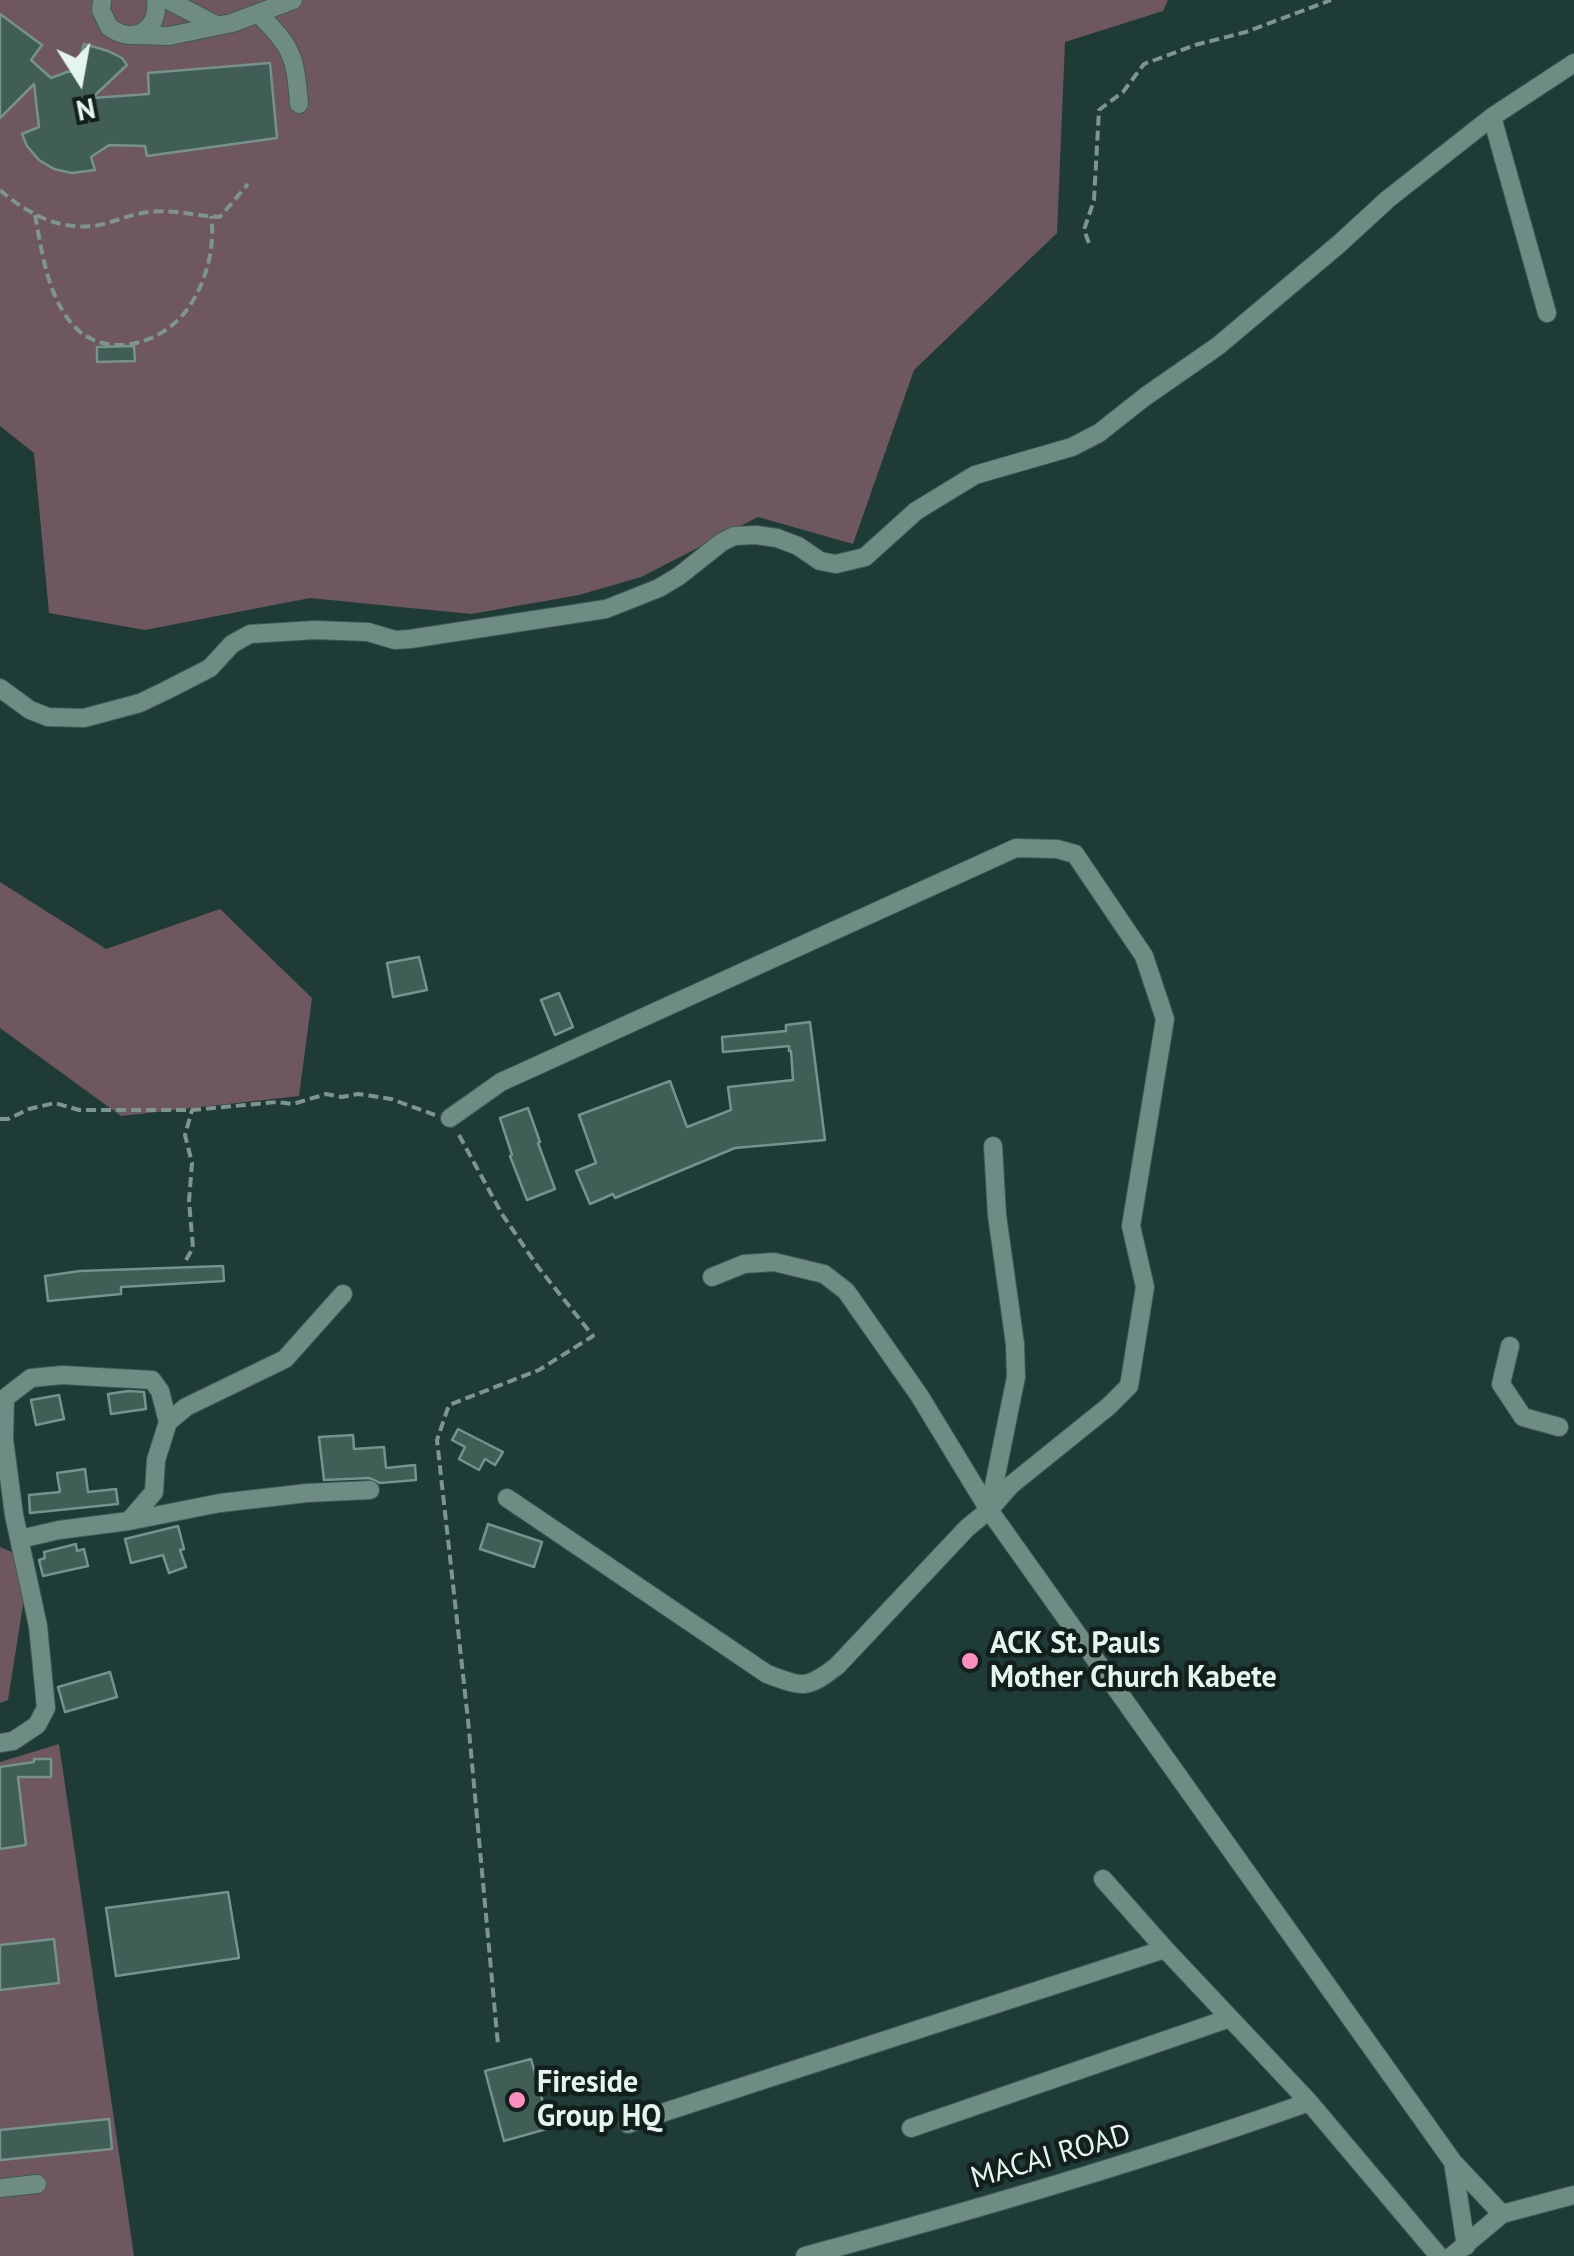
<!DOCTYPE html>
<html>
<head>
<meta charset="utf-8">
<style>
  body { margin:0 }
  #map { position:relative; width:1574px; height:2256px; overflow:hidden; background:#1f3b35; font-family:"PT Sans",sans-serif }
  canvas { display:block }
  .north { position:absolute; left:30px; top:30px; width:100px; height:100px; -webkit-text-stroke:8px #131f1c; paint-order:stroke; rotate:169deg; font-size:28px; font-weight:700; line-height:40px; text-align:center; color:#e4f4f0 }
  .north::after { content:''; display:block; margin:auto; width:35px; height:45px; background:#e4f4f0; clip-path:polygon(50% 0,100% 100%,50% 72%,0 100%) }
</style>
</head>
<body>
<div id="map">
<canvas width="1574" height="2256"></canvas>
<div class="north">N</div>
</div>
<script>
const c = document.querySelector('canvas').getContext('2d');
c.lineJoin = 'round';
function fillPath(path, color) { c.fillStyle = color; c.fill(path, 'evenodd'); }
function strokePath(path, color, width, dash) { c.strokeStyle = color; c.lineWidth = width; c.lineCap = dash ? 'butt' : 'round'; c.setLineDash(dash || []); c.stroke(path); }
function write(font, color, halo, rows, align = 'center') {
  c.font = font + ' "PT Sans",sans-serif'; c.lineWidth = 9; c.setLineDash([]); c.textBaseline = 'middle'; c.strokeStyle = halo; c.fillStyle = color; for (const [text, x, y, turn = 0] of rows) {
    c.save(); c.translate(x, y); c.rotate((+turn || 0) * Math.PI / 180); c.textAlign = isNaN(turn) ? turn : align; if (halo) c.strokeText(text, 0, 0); c.fillText(text, 0, 0); c.restore();
  }
}
fillPath(new Path2D(`
  M0 0H1168L1163 11 1065 42 1057 233 914 370 853 544 758 517 641 577 579 595 471 614 310 598 145 630 49 613 34 453 0 426Z
  M0 882 106 949 220 909 312 998 299 1096 121 1116 0 1028Z
  M0 1547 30 1560 8 1700 0 1703Z
  M59 1744 134 2256H0V1762Z`), '#6f5760');
const building = new Path2D(`
  M0 14 42 45 31 60 51 78 67 72 77 71 84 44 108 51 122 58 127 65 92 98 149 94 148 73 270 63 277 138 147 156 145 146 109 145 91 157 95 170 72 173 54 169 39 160 27 146 22 134 39 127 34 84 0 118Z
  M134 346 135 361 97 362V347Z
  M419 957 427 990 393 997 387 963Z
  M559 993 573 1027 555 1035 541 1000Z
  M810 1022 825 1140 735 1148 615 1198 613 1194 590 1204 576 1171 596 1163 579 1115 670 1081 687 1127 731 1110 728 1087 793 1080 791 1051H789V1046L723 1052 722 1037 786 1031V1025Z
  M528 1108 540 1142 538 1143 555 1189 527 1200 510 1156 512 1155 500 1118Z
  M223 1266 224 1281 121 1287V1294L48 1301 45 1276 80 1271Z
  M128 1391 144 1392 146 1409 111 1414 108 1394Z
  M59 1395 64 1419 36 1425 31 1400Z
  M458 1429 503 1452 495 1465 485 1459 479 1470 459 1459 465 1447 452 1440Z
  M353 1435 354 1449 384 1447 386 1468 415 1465 416 1480 380 1483 369 1478 324 1480 319 1437Z
  M85 1469 88 1492 116 1489 118 1504 30 1513 29 1495 60 1492 57 1473Z
  M488 1524 542 1542 534 1567 480 1549Z
  M178 1526 184 1549 180 1550 186 1567 169 1573 163 1555 131 1563 125 1539Z
  M76 1544 77 1551 84 1549 88 1566 43 1576 39 1560 45 1558 44 1552Z
  M110 1672 117 1697 65 1712 58 1687Z
  M34 1759H51V1777H18L26 1845 0 1849V1767L34 1762Z
  M228 1892 239 1958 116 1976 106 1908Z
  M54 1939 59 1983 0 1990V1945Z
  M531 2059 550 2128 504 2141 485 2071Z
  M109 2119 112 2149 0 2160V2130Z`);
fillPath(building, '#405d56');
strokePath(building, '#75938c', 2.5);
const minor = new Path2D(`
  M102 0 101 10 109 27C134 45 159 31 156 0
  M168 0 216 25
  M258 13C293 49 295 55 299 104
  M135 35 169 36 232 23 293 0
  M1492 117 1547 313
  M0 688 30 710 48 717 84 718 140 703 165 691 210 668 232 644 250 634 315 630 368 632 395 640 410 639 606 609 659 588 679 576 722 542 734 536 756 535 777 538 798 546 820 561 836 564 865 557 916 511 975 475 1072 447 1099 433 1146 396 1218 346 1339 244 1388 199 1492 117 1574 63
  M450 1118 501 1082 1016 848 1057 849 1075 854 1144 956 1165 1019 1131 1226 1145 1287 1129 1386 1109 1406 1011 1485 989 1510
  M712 1277 744 1264 774 1262 824 1274 846 1291 919 1395 989 1510 1453 2162 1502 2214
  M1510 1346 1501 1384 1523 1417 1559 1427
  M507 1498 767 1674C803 1687 806 1690 837 1666L967 1528 989 1510 1016 1377 1015 1344 997 1215 993 1146
  M129 1521 154 1492 156 1460 168 1422 186 1407 285 1359 343 1294
  M20 1539 59 1530 129 1521 220 1503 307 1493 370 1490
  M0 1743 13 1741 37 1725 46 1708 38 1626 14 1515 4 1439 5 1398 31 1378 62 1375 152 1380 160 1391 168 1422
  M1103 1879 1165 1949 1309 2102 1439 2256
  M628 2124 1165 1949
  M911 2128 1230 2018
  M1453 2162 1466 2246
  M0 2188 37 2184
  M805 2256C975 2210 1144 2161 1309 2102
  M1452 2256 1502 2214 1574 2195`);
strokePath(minor, '#405954', 20);
strokePath(new Path2D(`
  M0 190C26 213 58 230 94 226 113 223 130 214 148 212 173 209 196 216 220 217L248 184
  M35 215C42 252 47 294 72 324 103 360 159 346 186 311 205 286 216 248 211 216
  M1089 243 1084 230 1094 200 1099 110 1123 92 1144 64 1195 45 1246 32 1331 0
  M0 1119H8L29 1109 55 1103 79 1110H192L277 1102 293 1104 326 1094 342 1097 358 1094 391 1099 435 1115
  M459 1135 502 1214 538 1267 593 1336 539 1370 449 1405 437 1440 468 1720 498 2045
  M186 1260 193 1248 189 1201 192 1163 185 1135 192 1110`), '#7d948f', 4, [10, 5]);
strokePath(minor, '#6e8c84', 18);
for (const [x, y, r, color] of [
  [970,1661,10,"#fe8ebd"],
  [517,2100,10,"#fe8ebd"]
]) { const dot = new Path2D(); dot.arc(x, y, r, 0, 2 * Math.PI); c.fillStyle = color; c.fill(dot); strokePath(dot, '#131f1c', 4); }
write('bold 30px', '#e4f4f0', '#131f1c', [
  ["ACK St. Pauls",990,1644],
  ["Mother Church Kabete",990,1678],
  ["Fireside",537,2083],
  ["Group HQ",537,2117]
], 'left');
write('30px', '#e4f4f0', '#131f1c', [
  ["MACAI ROAD",1051,2157,-16]
]);
</script>
</body>
</html>
